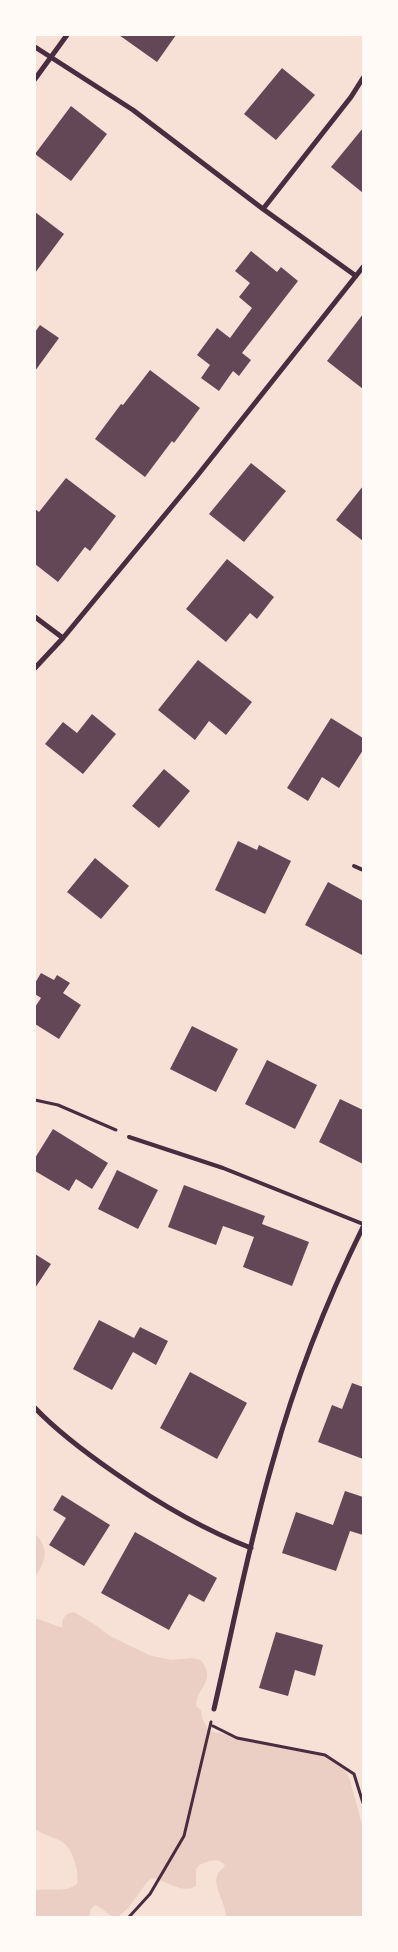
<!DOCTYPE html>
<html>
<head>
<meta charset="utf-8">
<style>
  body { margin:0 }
  #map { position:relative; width:398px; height:1952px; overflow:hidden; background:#f7e1d7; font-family:Figtree,sans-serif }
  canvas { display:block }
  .frame { position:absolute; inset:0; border:36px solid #fffaf5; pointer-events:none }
</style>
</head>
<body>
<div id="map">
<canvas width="398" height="1952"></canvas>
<div class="frame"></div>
</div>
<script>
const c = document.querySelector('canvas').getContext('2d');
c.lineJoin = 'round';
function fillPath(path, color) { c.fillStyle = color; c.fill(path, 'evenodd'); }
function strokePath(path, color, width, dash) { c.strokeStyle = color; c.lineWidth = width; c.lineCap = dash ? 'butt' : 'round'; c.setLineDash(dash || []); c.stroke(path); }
fillPath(new Path2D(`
  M35 1534C49 1547 47 1561 35 1576Z
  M74 1612 97 1626 110 1636 149 1655 171 1660 192 1658 201 1660C217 1682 197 1685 196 1706L201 1710 202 1718 209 1731 320 1753 345 1770 350 1780 363 1828V1917H226C226 1904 213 1886 217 1876 218 1872 222 1869 225 1866 219 1856 208 1861 199 1865L196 1870V1886C182 1895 166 1880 152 1878L148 1881 129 1907 118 1917C108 1917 104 1908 95 1905L91 1909 89 1917H35V1891C49 1887 64 1894 77 1884 78 1875 77 1868 74 1860 67 1836 53 1841 35 1829V1618L63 1628C60 1620 65 1613 74 1612Z`), '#ebcfc5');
fillPath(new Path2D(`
  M119 35H176L157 62Z
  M282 68 315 95 276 140 244 114Z
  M71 106 107 134 71 181 35 154Z
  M363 128V193L331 167Z
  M35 212 64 234 35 273Z
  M251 251 277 272 281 267 298 281 242 353 251 360 239 376 233 371 219 391 201 378 210 365 197 355 217 328 230 338 252 308 239 297 250 283 235 271Z
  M363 314V389L327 361Z
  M40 325 59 338 35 371V332Z
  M150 370 200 408 174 443 172 441 145 477 95 439 121 404 123 405Z
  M251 463 286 491 244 542 209 514Z
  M66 478 116 516 90 551 85 547 58 582 35 564V509L39 512Z
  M363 486V541L336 520Z
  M227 559 274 597 257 619 250 613 226 642 186 609Z
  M198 660 252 702 226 735 209 721 195 740 158 710Z
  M92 714 116 734 83 774 45 744 63 722 77 733Z
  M331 718 363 738V750L339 788 322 777 308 801 287 788Z
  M164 769 190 791 159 828 132 806Z
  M238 841 257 850 259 845 291 861 265 914 215 890Z
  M95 858 129 886 101 919 67 892Z
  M328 882 363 901 362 955 305 925Z
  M41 973 54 980 57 975 70 983 63 993 81 1005 59 1039 35 1024V1007L41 998 35 994V983Z
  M192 1026 238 1049 216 1092 170 1069Z
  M267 1060 317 1085 295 1129 245 1104Z
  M340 1099 363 1110V1164L319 1142Z
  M53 1129 108 1163 92 1189 76 1179 69 1191 35 1171V1158Z
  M117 1170 158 1190 138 1229 98 1209Z
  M184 1185 265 1216 262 1224 309 1242 292 1286 243 1267 254 1237 223 1226 216 1245 168 1227Z
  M35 1254 51 1264 35 1288Z
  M99 1320 134 1338 140 1327 168 1341 156 1365 133 1352 112 1390 73 1369Z
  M190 1372 247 1403 217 1459 160 1428Z
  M352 1383 363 1387V1459L318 1442 332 1405 342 1409Z
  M345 1491 363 1497V1535L350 1531 336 1571 282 1553 296 1512 333 1525Z
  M62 1495 110 1525 84 1566 49 1545 66 1518 53 1510Z
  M135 1532 217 1578 204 1602 189 1594 169 1630 101 1593Z
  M276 1632 323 1645 315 1676 295 1670 288 1696 259 1688Z`), '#644757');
strokePath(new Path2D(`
  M35 1100 58 1105 116 1130
  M213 1726 237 1738 325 1755 354 1774 363 1803
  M129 1917 150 1894 184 1836 211 1722`), '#4a2c40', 3);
strokePath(new Path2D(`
  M354 866 363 870
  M129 1137 223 1168 363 1224`), '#4a2c40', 4);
strokePath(new Path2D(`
  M35 47 133 110 263 209 356 276
  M35 79 67 35
  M263 209 351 97 363 78
  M35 617 63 638
  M35 668 63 638 197 476 363 267
  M35 1408C59 1433 86 1453 115 1473 158 1503 202 1529 251 1548
  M214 1709C233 1627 249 1543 273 1461 295 1381 326 1302 363 1227`), '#4a2c40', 5);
</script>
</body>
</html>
